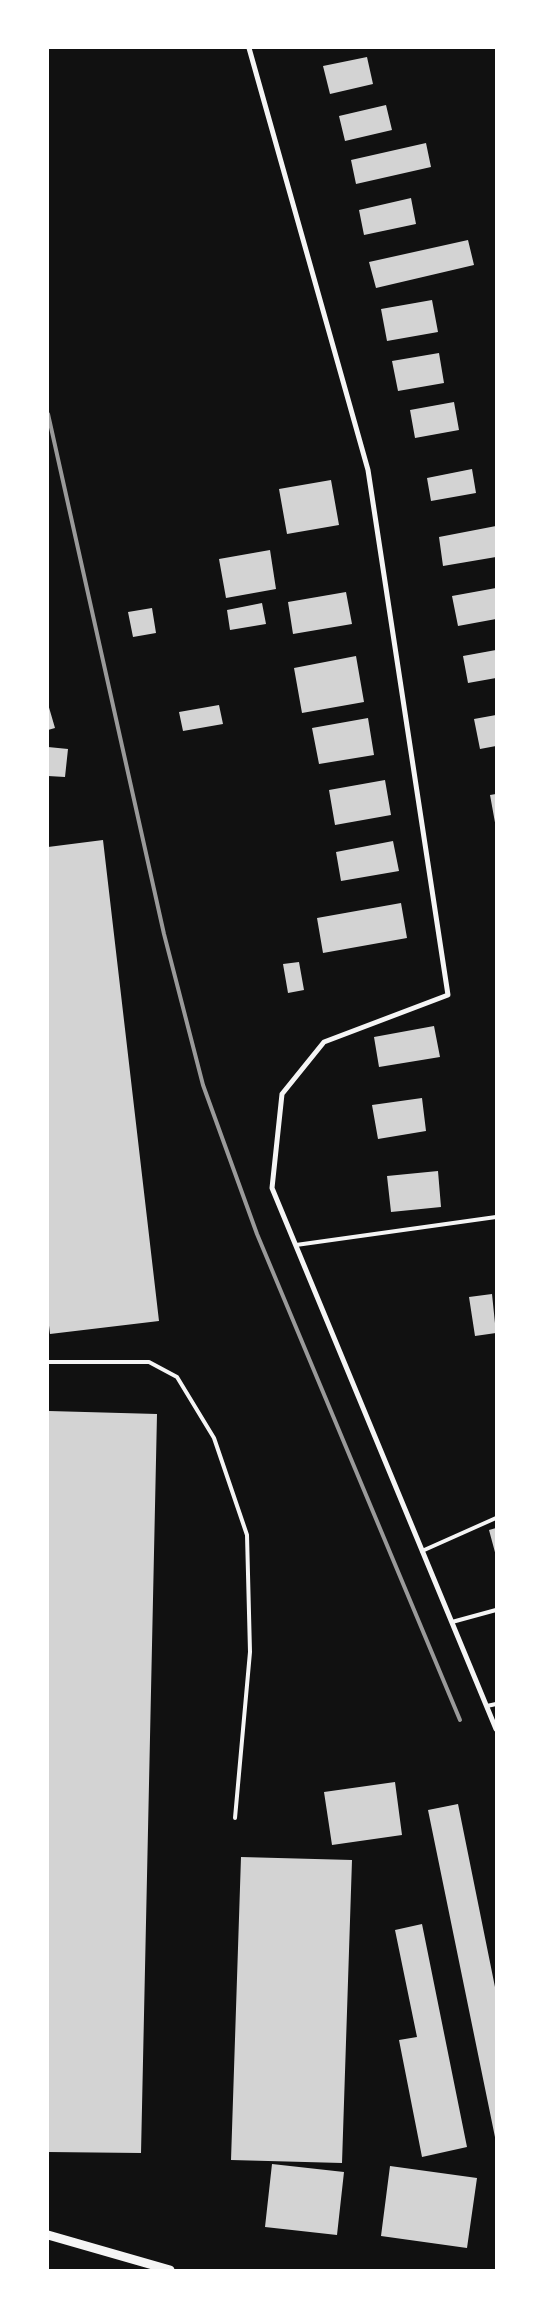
<!DOCTYPE html>
<html>
<head>
<meta charset="utf-8">
<style>
  body { margin:0 }
  #map { position:relative; width:544px; height:2318px; overflow:hidden; background:#111; font-family:"DejaVu Sans",sans-serif }
  canvas { display:block }
  .frame { position:absolute; inset:0; border:49px solid #fff; pointer-events:none }
</style>
</head>
<body>
<div id="map">
<canvas width="544" height="2318"></canvas>
<div class="frame"></div>
</div>
<script>
const c = document.querySelector('canvas').getContext('2d');
c.lineJoin = 'round';
function fillPath(path, color) { c.fillStyle = color; c.fill(path, 'evenodd'); }
function strokePath(path, color, width, dash) { c.strokeStyle = color; c.lineWidth = width; c.lineCap = dash ? 'butt' : 'round'; c.setLineDash(dash || []); c.stroke(path); }
fillPath(new Path2D(`
  M367 57 373 84 330 94 323 66Z
  M386 105 392 130 345 141 339 116Z
  M426 143 431 167 356 184 351 160Z
  M411 198 416 224 364 235 359 210Z
  M468 240 474 265 376 288 369 262Z
  M432 300 438 332 387 341 381 309Z
  M439 353 444 383 398 391 392 361Z
  M454 402 459 430 415 438 410 410Z
  M472 469 476 493 431 501 427 478Z
  M331 480 339 525 287 534 279 489Z
  M496 526V557L443 566 439 537Z
  M270 550 276 589 226 598 219 559Z
  M496 588V619L458 626 452 596Z
  M346 592 352 624 293 634 288 602Z
  M262 603 266 624 230 630 227 610Z
  M152 608 156 633 133 637 128 612Z
  M496 650V678L468 683 463 656Z
  M356 656 364 702 302 713 294 668Z
  M48 704 55 728 48 730Z
  M219 705 223 724 183 731 179 712Z
  M496 715V746L480 749 474 719Z
  M368 718 374 755 319 764 312 728Z
  M48 747 68 749 65 777 48 776Z
  M385 780 391 815 335 825 329 790Z
  M496 794V828L490 795Z
  M103 840 159 1321 50 1334 48 1317V847Z
  M393 841 399 871 341 881 336 852Z
  M401 903 407 938 323 953 317 918Z
  M299 962 304 990 288 993 283 964Z
  M434 1026 440 1057 379 1067 374 1037Z
  M422 1098 426 1131 378 1139 372 1105Z
  M438 1171 441 1207 391 1212 387 1176Z
  M492 1294 496 1333 475 1336 469 1297Z
  M49 1411 157 1414 141 2153 48 2152V1423Z
  M496 1528V1556L489 1530Z
  M395 1782 402 1835 332 1845 324 1792Z
  M458 1804 496 1992V2142L428 1810Z
  M241 1857 352 1860 342 2163 231 2160Z
  M422 1924 467 2147 422 2157 399 2040 417 2037 395 1930Z
  M272 2164 344 2172 337 2235 265 2227Z
  M390 2166 477 2178 467 2248 381 2236Z`), '#d3d3d3');
strokePath(new Path2D(`
  M296 1245 496 1217
  M48 1362H149L177 1377 214 1438 247 1535 250 1652 235 1818
  M422 1551 496 1518
  M452 1622 496 1610
  M487 1706 496 1704`), '#f5f5f5', 4);
strokePath(new Path2D(`
  M249 48 368 470 448 995 324 1042 282 1094 272 1188 496 1729`), '#f5f5f5', 5);
strokePath(new Path2D(`
  M48 2235 170 2270`), '#f5f5f5', 9);
strokePath(new Path2D(`
  M48 414 164 934 203 1085 257 1234 460 1720`), '#9a9a9a', 4);
</script>
</body>
</html>
